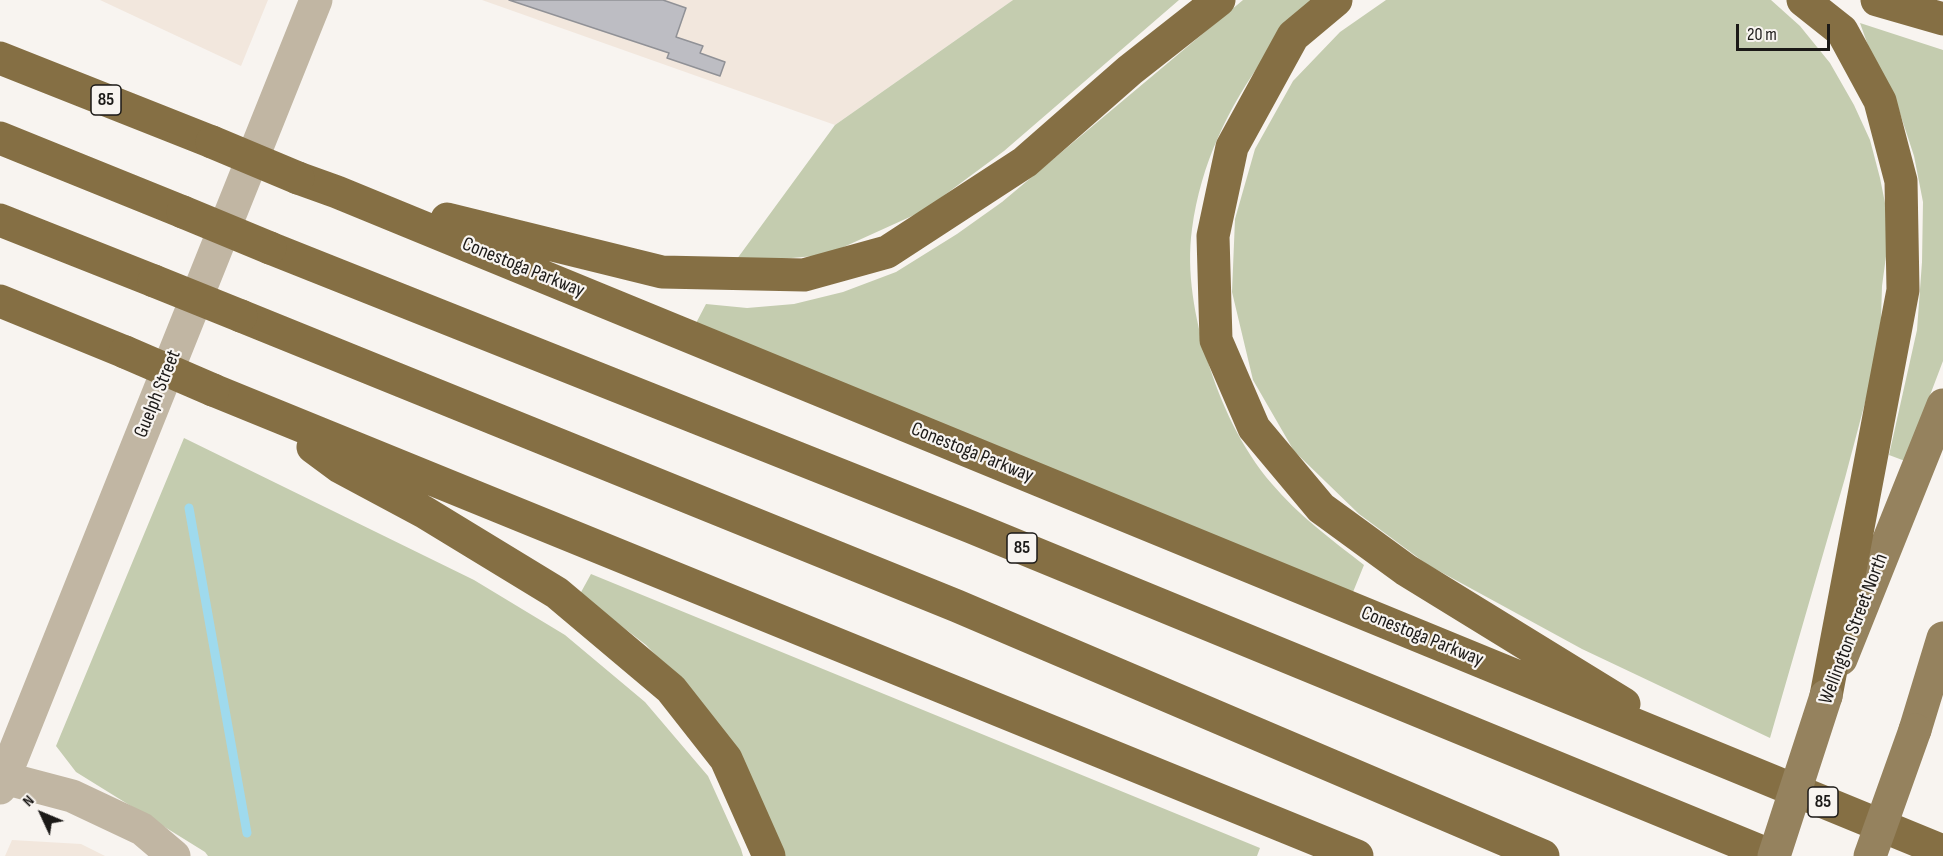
<!DOCTYPE html>
<html>
<head>
<meta charset="utf-8">
<style>
  body { margin:0 }
  #map { position:relative; width:1943px; height:856px; overflow:hidden; background:#f8f4f0; font-family:"Sofia Sans Condensed",sans-serif }
  canvas { display:block }
  .north { position:absolute; left:12px; top:784px; width:60px; height:60px; -webkit-text-stroke:4px #f8f4f0; paint-order:stroke; rotate:314deg; font-size:16px; font-weight:700; line-height:24px; text-align:center; color:#1b1917 }
  .north::after { content:''; display:block; margin:auto; width:21px; height:27px; background:#1b1917; clip-path:polygon(50% 0,100% 100%,50% 72%,0 100%) }
  .scale { position:absolute; left:1736px; top:24px; width:94px; height:27px; box-sizing:border-box; border:3px solid #1b1917; border-top:0; padding-left:8px; font-size:18px; line-height:21px; white-space:nowrap; color:#1b1917; -webkit-text-stroke:4px #f8f4f0; paint-order:stroke }
</style>
</head>
<body>
<div id="map">
<canvas width="1943" height="856"></canvas>
<div class="north">N</div>
<div class="scale">20 m</div>
</div>
<script>
const c = document.querySelector('canvas').getContext('2d');
c.lineJoin = 'round';
function fillPath(path, color) { c.fillStyle = color; c.fill(path, 'evenodd'); }
function strokePath(path, color, width, dash) { c.strokeStyle = color; c.lineWidth = width; c.lineCap = dash ? 'butt' : 'round'; c.setLineDash(dash || []); c.stroke(path); }
function write(font, color, halo, rows, align = 'center') {
  c.font = font + ' "Sofia Sans Condensed",sans-serif'; c.lineWidth = 4.5; c.setLineDash([]); c.textBaseline = 'middle'; c.strokeStyle = halo; c.fillStyle = color; for (const [text, x, y, turn = 0] of rows) {
    c.save(); c.translate(x, y); c.rotate((+turn || 0) * Math.PI / 180); c.textAlign = isNaN(turn) ? turn : align; if (halo) c.strokeText(text, 0, 0); c.fillText(text, 0, 0); c.restore();
  }
}
fillPath(new Path2D(`
  M100 0H268L241 66Z
  M482 0H1013L835 125Z
  M12 840 81 844 105 856H5Z`), '#f2e7dd');
fillPath(new Path2D(`
  M1013 0H1179L1004 151 923 211 826 255 734 263 835 125Z
  M1243 0H1314C1305 8 1295 16 1287 25 1280 34 1273 45 1266 55 1228 108 1201 163 1192 229 1186 272 1195 318 1207 359 1221 404 1241 448 1272 484 1298 515 1332 540 1364 565L1353 592 694 327 706 304 747 308 794 304 843 292 896 272 957 234 1002 202Z
  M1386 0H1771L1800 26 1830 63 1854 105 1870 140 1880 178 1886 208 1887 249 1882 286 1881 320 1871 380 1845 478 1770 738 1582 649 1428 565 1359 514 1294 451 1253 380 1232 292 1235 219 1255 149 1293 81 1340 32Z
  M1860 23 1943 50V361L1905 461 1889 455 1917 330 1922 262 1923 202 1914 156 1896 101 1871 54Z
  M184 438 474 580 565 635 645 702 708 776 741 849 743 856H208L205 852 76 772 56 746Z
  M591 574 1260 848 1257 856H781L695 696 646 645 580 594Z`), '#c4ccaf');
strokePath(new Path2D(`
  M189 508 247 833`), '#9fdaed', 9);
const building = new Path2D(`
  M509 0H663L686 8 676 37 703 46 700 53 725 62 720 76 667 58 669 53Z`);
fillPath(building, '#bdbdc3');
strokePath(building, '#909196', 1.5);
strokePath(new Path2D(`
  M0 777 72 796 142 829 174 856
  M0 788 316 0`), '#c1b6a3', 33);
strokePath(new Path2D(`
  M1841 659 1943 405
  M1915 730 1943 638`), '#95825e', 33);
strokePath(new Path2D(`
  M1336 0 1293 36 1232 147 1213 236 1216 340 1254 428 1321 508 1406 570 1624 704
  M1803 0 1842 31 1880 101 1901 181 1903 290 1826 696
  M1877 0 1943 19
  M0 58 212 142
  M0 138 183 212
  M298 178 337 192 1943 851
  M447 219 662 272 804 275 887 252 1025 162 1130 70 1219 0
  M0 220 154 281
  M270 248 971 527 1772 856
  M0 301 125 352
  M241 316 957 606 1543 856
  M213 390 1357 856
  M313 447 340 467 424 512 557 593 671 689 726 759 769 856`), '#856f44', 33);
strokePath(new Path2D(`
  M1774 856 1826 696
  M1870 856 1915 730`), '#95825e', 33);
strokePath(new Path2D(`
  M212 142 298 178
  M183 212 270 248
  M154 281 241 316
  M125 352 213 390`), '#856f44', 33);
for (const [x, y, w] of [
  [106,100,30],
  [1022,548,30],
  [1823,802,30]
]) { const box = new Path2D(); box.roundRect(x - w / 2, y - 15, w, 30, 4.5); c.fillStyle = '#f8f4f0'; c.fill(box); strokePath(box, '#1b1917', 1.5); }
write('bold 18px', '#1b1917', null, [
  ["85",106,100],
  ["85",1022,548],
  ["85",1823,802]
]);
write('20px', '#1b1917', '#f8f4f0', [
  ["Conestoga Parkway",523,268,22],
  ["Guelph Street",158,394,-68],
  ["Conestoga Parkway",972,453,22],
  ["Wellington Street North",1854,629,-69],
  ["Conestoga Parkway",1422,637,22]
]);
</script>
</body>
</html>
